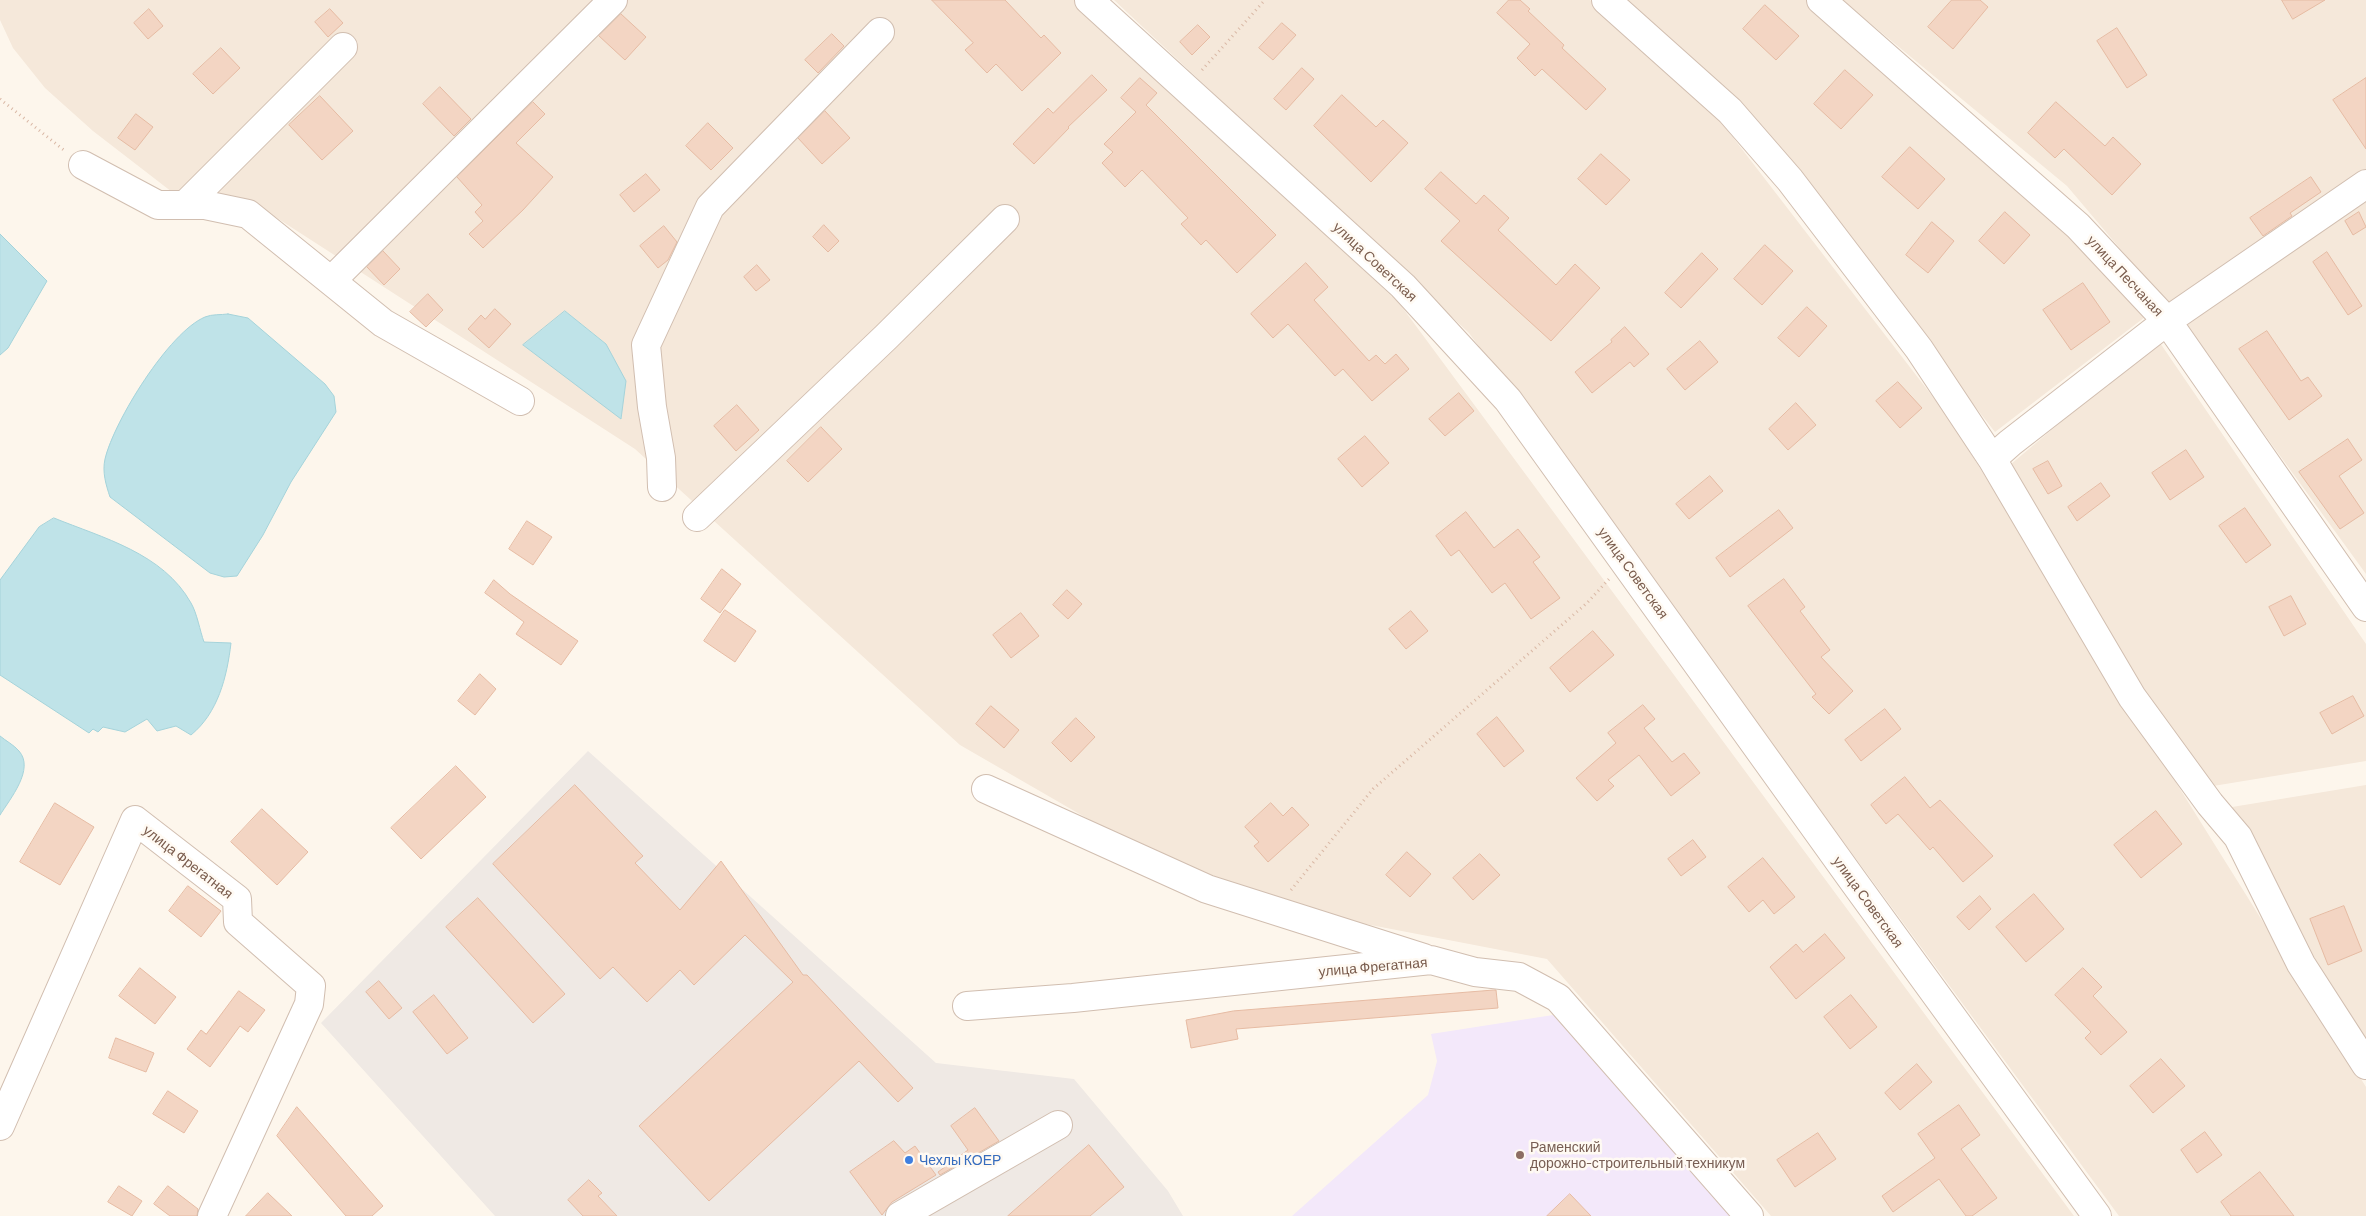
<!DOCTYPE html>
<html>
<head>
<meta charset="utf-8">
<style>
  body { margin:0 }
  canvas { display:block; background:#fdf6ec }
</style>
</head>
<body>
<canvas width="2366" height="1216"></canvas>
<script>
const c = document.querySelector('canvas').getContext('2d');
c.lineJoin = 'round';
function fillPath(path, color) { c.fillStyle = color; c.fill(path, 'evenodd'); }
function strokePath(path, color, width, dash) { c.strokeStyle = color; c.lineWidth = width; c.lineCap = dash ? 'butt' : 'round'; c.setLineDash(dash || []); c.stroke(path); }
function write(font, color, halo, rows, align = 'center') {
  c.font = font + ' Barlow,sans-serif'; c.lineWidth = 5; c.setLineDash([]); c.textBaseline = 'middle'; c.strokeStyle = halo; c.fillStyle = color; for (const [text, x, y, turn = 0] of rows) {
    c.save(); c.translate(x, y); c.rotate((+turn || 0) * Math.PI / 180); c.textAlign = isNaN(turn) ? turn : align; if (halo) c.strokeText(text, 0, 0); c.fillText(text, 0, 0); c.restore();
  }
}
fillPath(new Path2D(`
  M0 0H1074L1399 303 2074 1216H1771L1547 959 1355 922 1161 861 960 745 635 449 263 209 172 192 93 131 45 88 13 48 0 20ZM565 311 606 344 622 418 524 345Z
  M1114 0H1590L1718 118 1946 414 2366 1087V1216H2119L1469 333Z
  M1625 0H1809L2066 224 2145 317 1995 432 1804 189Z
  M1842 0H2366V175L2172 310 2067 186Z
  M2366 196V574L2182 321Z
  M2158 340 2366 644V761L2207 787 2004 470Z
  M2366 785V1052L2226 808Z`), '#f5e8da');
fillPath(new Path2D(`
  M588 751 936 1063 1074 1079 1168 1191 1183 1216H495L321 1023Z`), '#efe9e4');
fillPath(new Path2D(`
  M1553 1015 1734 1216H1292L1428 1095 1437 1061 1431 1034Z`), '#f3e8fa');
const water = new Path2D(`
  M0 234 47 281 8 348 0 355Z
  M565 311 606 344 626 381 621 419 523 345Z
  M228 314 248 318 325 384 334 396 336 412 291 482 263 535 237 576 224 577 210 573 110 497C106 485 102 472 105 459 114 421 169 332 205 317 212 314 221 315 228 314Z
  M54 518C103 538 163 553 191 603 197 613 200 631 204 642L231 643C227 677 218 713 191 735L176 726 157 731 147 719 125 732 103 727 98 732 93 729 89 733 0 675V580L39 527Z
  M0 736C6 741 14 745 19 751 35 769 10 799 0 815Z`);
fillPath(water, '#bfe3e8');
strokePath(water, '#a5d3da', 1);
const building = new Path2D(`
  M932 0H1005L1041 38 1044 35 1061 53 1022 91 996 64 987 73 965 50 973 43Z
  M1509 0H1520L1530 9 1528 11 1564 45 1562 48 1606 89 1586 110 1542 69 1535 76 1517 58 1530 44 1497 13Z
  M1952 0H1980L1988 7 1953 49 1928 27Z
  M2282 0H2325L2293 19Z
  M1765 5 1799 36 1776 60 1743 29Z
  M149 9 163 26 148 39 134 23Z
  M330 9 343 23 328 37 315 22Z
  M621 14 646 37 625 60 599 36Z
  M1282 23 1296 35 1273 60 1259 48Z
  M1198 25 1210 37 1192 55 1180 42Z
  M2117 28 2147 75 2127 88 2097 41Z
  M832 34 844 46 818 73 805 60Z
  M221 48 240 68 213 94 193 74Z
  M1302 68 1314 79 1286 110 1274 99Z
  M1845 70 1873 95 1841 129 1814 104Z
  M1092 75 1107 90 1068 127 1069 128 1034 164 1013 144 1048 108 1053 113Z
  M1140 78 1157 93 1146 105 1276 235 1237 273 1206 240 1201 245 1181 224 1188 218 1142 170 1125 187 1102 163 1113 152 1104 144 1136 112 1121 98Z
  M2366 78V149L2333 100Z
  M440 87 471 119 454 136 423 104Z
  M1342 95 1376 127 1383 120 1408 143 1371 182 1314 126Z
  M320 96 353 131 322 160 289 125Z
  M533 102 545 114 516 143 553 177 523 210 483 248 469 234 483 221 475 212 482 205 457 177Z
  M2056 102 2105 146 2113 137 2141 164 2112 195 2064 149 2055 158 2028 133Z
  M825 111 850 138 822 164 798 138Z
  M136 114 153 127 135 150 118 138Z
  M708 123 733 148 711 170 686 146Z
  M1910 147 1945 179 1918 209 1882 177Z
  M1601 154 1630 180 1606 205 1578 179Z
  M1441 172 1476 204 1484 195 1509 218 1498 230 1556 285 1575 264 1600 288 1551 341 1441 241 1460 221 1425 189Z
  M646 174 660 190 634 212 620 195Z
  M2311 177 2321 192 2290 213 2292 216 2263 236 2250 218Z
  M2005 212 2030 235 2004 264 1979 241Z
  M2359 212 2366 227 2353 235 2345 221Z
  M1932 222 1954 241 1928 273 1906 255Z
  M824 225 839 241 828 252 813 237Z
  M664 226 677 242 668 260 658 268 640 246Z
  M1765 245 1793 271 1762 305 1734 279Z
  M383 251 400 269 384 285 367 267Z
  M2327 252 2362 306 2348 315 2313 262Z
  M1702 253 1718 269 1681 308 1665 293Z
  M1306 263 1328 287 1314 300 1369 361 1376 355 1385 364 1396 354 1409 369 1372 401 1343 369 1335 376 1288 324 1273 338 1251 314Z
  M757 265 770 280 756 291 744 277Z
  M2083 283 2110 322 2071 350 2043 310Z
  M428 294 443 310 426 327 410 312Z
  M1807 307 1827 326 1799 357 1778 338Z
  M495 309 511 324 489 348 468 329 481 315 485 319Z
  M1625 327 1649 354 1634 367 1630 362 1592 393 1575 372 1612 342 1611 340Z
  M2267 331 2301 381 2308 377 2322 396 2289 420 2239 349Z
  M1700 341 1718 362 1685 390 1667 369Z
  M1898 382 1922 408 1900 428 1876 401Z
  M1459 393 1474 411 1445 436 1429 419Z
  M1796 403 1816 425 1788 450 1769 429Z
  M737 405 759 430 736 451 714 426Z
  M821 427 842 449 808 482 787 461Z
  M1365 436 1389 463 1362 487 1338 459Z
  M2348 439 2362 460 2339 476 2364 513 2340 529 2299 472Z
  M2186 450 2204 477 2170 500 2152 473Z
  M2048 461 2062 486 2048 494 2033 469Z
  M1710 476 1723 491 1689 519 1676 504Z
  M2101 483 2110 496 2077 521 2068 507Z
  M2245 508 2271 545 2246 563 2219 526Z
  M1779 510 1793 528 1730 577 1716 558Z
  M1466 512 1494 548 1518 529 1540 557 1533 562 1560 598 1531 619 1505 583 1492 593 1459 550 1451 556 1436 536Z
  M527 521 552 537 533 565 509 549Z
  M722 569 741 584 720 613 701 599Z
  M1784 579 1805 607 1800 611 1830 650 1821 657 1853 691 1829 714 1812 697 1816 694 1748 606Z
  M494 580 510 594 578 641 561 665 516 634 524 622 485 593Z
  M1067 590 1082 604 1068 619 1053 605Z
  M2291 596 2306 624 2284 636 2269 607Z
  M725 610 756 631 735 662 704 641Z
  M1411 611 1428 631 1406 649 1389 629Z
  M1021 613 1039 636 1011 658 993 635Z
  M1593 631 1614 655 1570 692 1550 668Z
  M480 674 496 689 475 715 458 701Z
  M2353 696 2364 716 2332 734 2320 713Z
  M1643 705 1655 719 1644 728 1672 762 1684 753 1700 773 1671 796 1639 755 1608 780 1614 786 1597 801 1576 778 1616 743 1608 733Z
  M991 706 1019 730 1004 748 976 724Z
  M1885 709 1901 729 1861 761 1845 740Z
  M1497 717 1524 751 1504 767 1477 734Z
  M1076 718 1095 737 1071 762 1052 743Z
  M456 766 486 797 421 859 391 828Z
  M1905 777 1930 808 1940 800 1993 856 1963 882 1933 847 1930 850 1898 814 1886 824 1871 805Z
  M575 785 643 856 635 863 680 910 721 861 803 975H807L913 1088 898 1102 859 1061 709 1201 639 1126 793 982 745 935 694 985 680 970 647 1002 613 967 600 979 493 864Z
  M55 803 94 827 60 885 20 862Z
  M1271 803 1283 816 1292 807 1309 825 1268 862 1254 846 1259 842 1245 827Z
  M262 809 308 852 277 885 231 842Z
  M2156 811 2182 844 2141 878 2114 845Z
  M1693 840 1706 857 1681 876 1668 859Z
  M1407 852 1431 874 1410 897 1386 875Z
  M1480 854 1500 875 1473 900 1453 878Z
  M1763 858 1795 897 1774 914 1763 900 1749 912 1728 887Z
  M188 886 221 911 201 937 169 911Z
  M2034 894 2064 929 2026 962 1996 927Z
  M1980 896 1991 909 1969 930 1957 917Z
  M478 898 565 994 533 1023 446 927Z
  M2344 906 2362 951 2328 965 2310 919Z
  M1825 934 1845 958 1796 999 1770 967 1796 944 1803 952Z
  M140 968 176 997 155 1024 119 996Z
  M2083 968 2102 987 2093 996 2127 1032 2101 1055 2085 1038 2091 1032 2055 995Z
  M379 981 402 1008 389 1019 366 992Z
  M1494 990H1496L1498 1008 1236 1029 1238 1039 1191 1048 1186 1020 1233 1011Z
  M239 991 265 1010 248 1032 240 1026 210 1067 187 1049 201 1030 206 1034Z
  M434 995 468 1038 447 1054 413 1012Z
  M1851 995 1877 1027 1850 1049 1824 1017Z
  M116 1038 154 1053 146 1072 109 1058Z
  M2161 1059 2185 1086 2153 1113 2130 1086Z
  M1917 1064 1932 1082 1900 1110 1885 1093Z
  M168 1091 198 1111 184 1133 153 1114Z
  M1959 1105 1980 1135 1961 1149 1997 1198 1972 1216H1966L1939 1179 1893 1212 1882 1196 1935 1158 1918 1134Z
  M297 1107 383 1206 372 1216H346L277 1136Z
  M975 1108 999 1141 940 1175 938 1172 968 1150 951 1126Z
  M2205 1132 2222 1155 2197 1173 2181 1150Z
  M1818 1133 1836 1159 1795 1187 1777 1160Z
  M894 1141 905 1153 915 1146 936 1175 892 1202 882 1215 850 1172Z
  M1089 1145 1124 1187 1090 1216H1008Z
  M2260 1172 2294 1216H2231L2221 1202Z
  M589 1180 602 1193 598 1196 617 1216H583L568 1200Z
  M119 1186 142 1201 132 1216 108 1202Z
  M168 1186 198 1209 197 1216H170L154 1204Z
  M268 1193 292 1216H246Z
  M1570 1194 1591 1216H1547Z`);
fillPath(building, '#f3d5c3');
strokePath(building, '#e6bba3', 1);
const minor = new Path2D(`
  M1089 0 1403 286 1508 400 1854 882 2097 1216
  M1606 0 1730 111 1790 180 1919 349 1992 459
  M1821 0 2078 226 2167 321 2366 607
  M83 165 158 205H205L248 214 383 323 520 401
  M2366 184 2167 321 2010 443 1992 459 2132 697 2210 804 2238 837 2301 964 2366 1065
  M185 205 343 47
  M331 281 613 0
  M662 487 661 458 652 407 646 345 710 207 880 32
  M697 517 886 337 1005 219
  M986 789 1207 889 1424 958
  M967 1006 1073 998 1431 960 1475 972 1519 977 1558 998 1749 1216
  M0 1126 135 820 237 899 238 922 311 986 309 1004 212 1216
  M900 1216 1058 1125`);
strokePath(minor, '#d1beb0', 30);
strokePath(new Path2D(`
  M1202 70 1265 0
  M0 99 65 151
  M1291 890 1373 789 1587 603 1609 579`), '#d9b8a5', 3, [1, 4]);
strokePath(minor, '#fff', 28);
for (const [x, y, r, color] of [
  [1520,1155,5,"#8d6e63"],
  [909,1160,5,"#3f7fe0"]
]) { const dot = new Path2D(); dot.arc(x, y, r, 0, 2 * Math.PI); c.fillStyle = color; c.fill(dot); strokePath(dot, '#fffaf3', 2); }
write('14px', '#7a5c4d', '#fffaf3', [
  ["улица Советская",1375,262,43],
  ["улица Песчаная",2125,276,47],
  ["улица Советская",1633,573,54],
  ["улица Фрегатная",188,862,38],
  ["улица Советская",1868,902,54],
  ["улица Фрегатная",1373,967,-5]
]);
write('14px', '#785e54', '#fffaf3', [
  ["Раменский",1530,1147],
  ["дорожно-строительный техникум",1530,1163]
], 'left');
write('14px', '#366cbe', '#fffaf3', [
  ["Чехлы КОЕР",919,1160]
], 'left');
</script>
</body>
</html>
